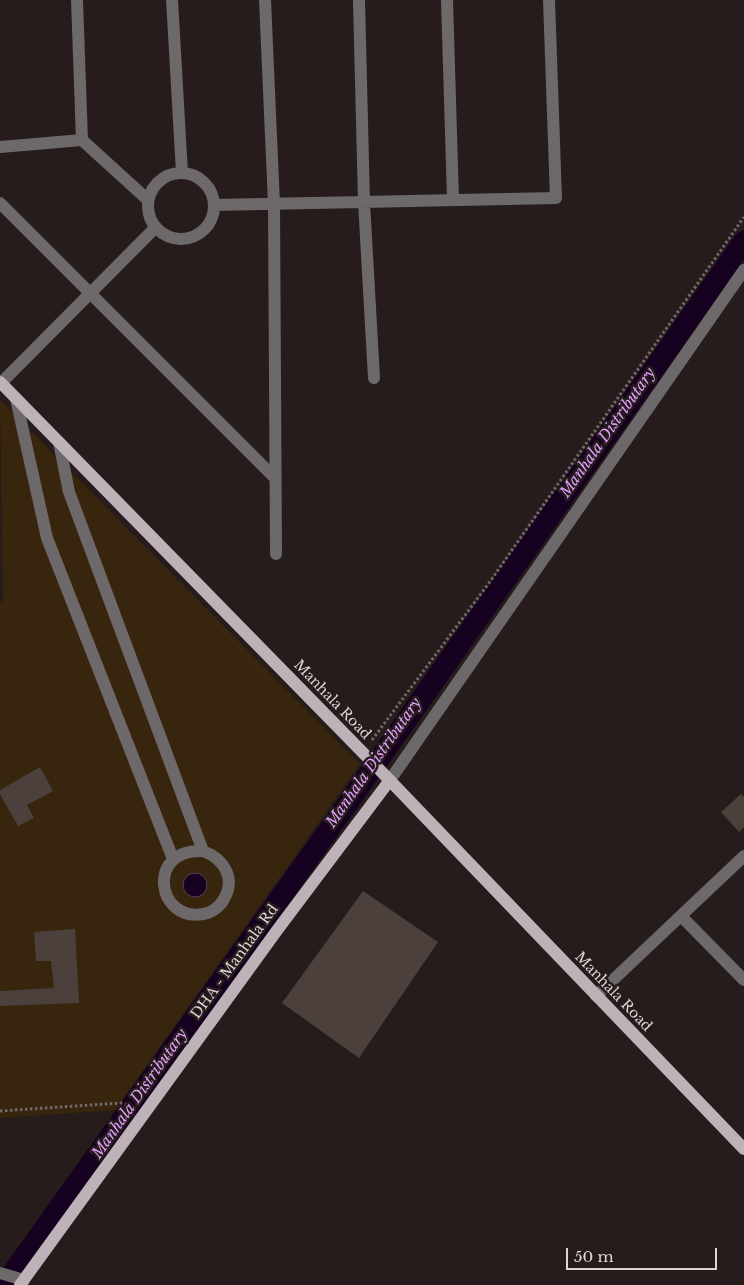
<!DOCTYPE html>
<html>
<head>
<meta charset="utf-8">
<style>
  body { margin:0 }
  #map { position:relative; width:744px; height:1285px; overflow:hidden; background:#261c1c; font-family:"Libre Baskerville",serif }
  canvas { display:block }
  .scale { position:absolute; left:566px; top:1248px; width:151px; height:22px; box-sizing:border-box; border:2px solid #ded6d6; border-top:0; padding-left:6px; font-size:15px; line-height:18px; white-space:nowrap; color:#ded6d6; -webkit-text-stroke:4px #261c1c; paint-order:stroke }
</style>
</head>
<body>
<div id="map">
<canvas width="744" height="1285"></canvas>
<div class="scale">50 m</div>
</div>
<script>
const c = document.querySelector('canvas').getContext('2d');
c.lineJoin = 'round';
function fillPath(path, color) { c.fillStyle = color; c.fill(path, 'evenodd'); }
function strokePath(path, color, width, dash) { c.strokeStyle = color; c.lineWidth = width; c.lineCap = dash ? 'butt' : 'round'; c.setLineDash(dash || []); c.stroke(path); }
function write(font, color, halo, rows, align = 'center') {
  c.font = font + ' "Libre Baskerville",serif'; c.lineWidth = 5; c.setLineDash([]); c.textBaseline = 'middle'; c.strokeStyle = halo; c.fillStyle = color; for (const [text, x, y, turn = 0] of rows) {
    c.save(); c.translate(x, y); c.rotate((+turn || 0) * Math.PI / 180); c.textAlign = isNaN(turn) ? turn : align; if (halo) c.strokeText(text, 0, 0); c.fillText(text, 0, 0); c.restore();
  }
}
fillPath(new Path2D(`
  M0 400 360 764 115 1110 0 1118V602L3 601Z`), '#37260d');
const water = new Path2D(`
  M183 885a12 12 0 1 1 24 0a12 12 0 1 1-24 0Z`);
fillPath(water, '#170120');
strokePath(water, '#534157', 1);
strokePath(new Path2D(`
  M4 1285 375 765 744 241`), '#170120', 21);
fillPath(new Path2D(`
  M40 767 53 791 27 805 34 818 18 826 0 794V790Z
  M741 794 744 797V827L739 832 721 812Z
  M363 891 438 942 359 1058 282 1003Z
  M75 929 79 1003 0 1006V991L54 988 51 961H36L34 932Z`), '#4b403c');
strokePath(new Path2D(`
  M372 740 489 583 744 217
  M0 1111 121 1103 131 1106`), '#726969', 3, [2.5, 2.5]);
strokePath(new Path2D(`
  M77 0 82 140 148 200
  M172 0 182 173
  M265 0 274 204 276 554
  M359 0 364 202 374 378
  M447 0 453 200
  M0 147 82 140
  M148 206a33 33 0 1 1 66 0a33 33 0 1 1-66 0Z
  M0 203 275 478
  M214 205 556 198 549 0
  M1 383 156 227
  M16 399 47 538 173 859
  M59 442 69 492 203 851C224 859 236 878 224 899 220 907 211 913 203 914 156 922 146 848 203 851
  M390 780 744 270
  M681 916 744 980
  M596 996 744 856
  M0 1273 24 1280`), '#6d686a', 12);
strokePath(new Path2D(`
  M0 382 375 765 744 1149
  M20 1285 278 929 390 780`), '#bcb2b7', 12);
write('14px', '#ded6d6', '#261c1c', [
  ["Manhala Road",332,700,46],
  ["DHA - Manhala Rd",235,962,-54],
  ["Manhala Road",613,992,46]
]);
write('italic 15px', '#e29fff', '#261c1c', [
  ["Manhala Distributary",608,433,-55],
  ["Manhala Distributary",374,763,-55],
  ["Manhala Distributary",140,1094,-55]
]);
</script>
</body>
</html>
